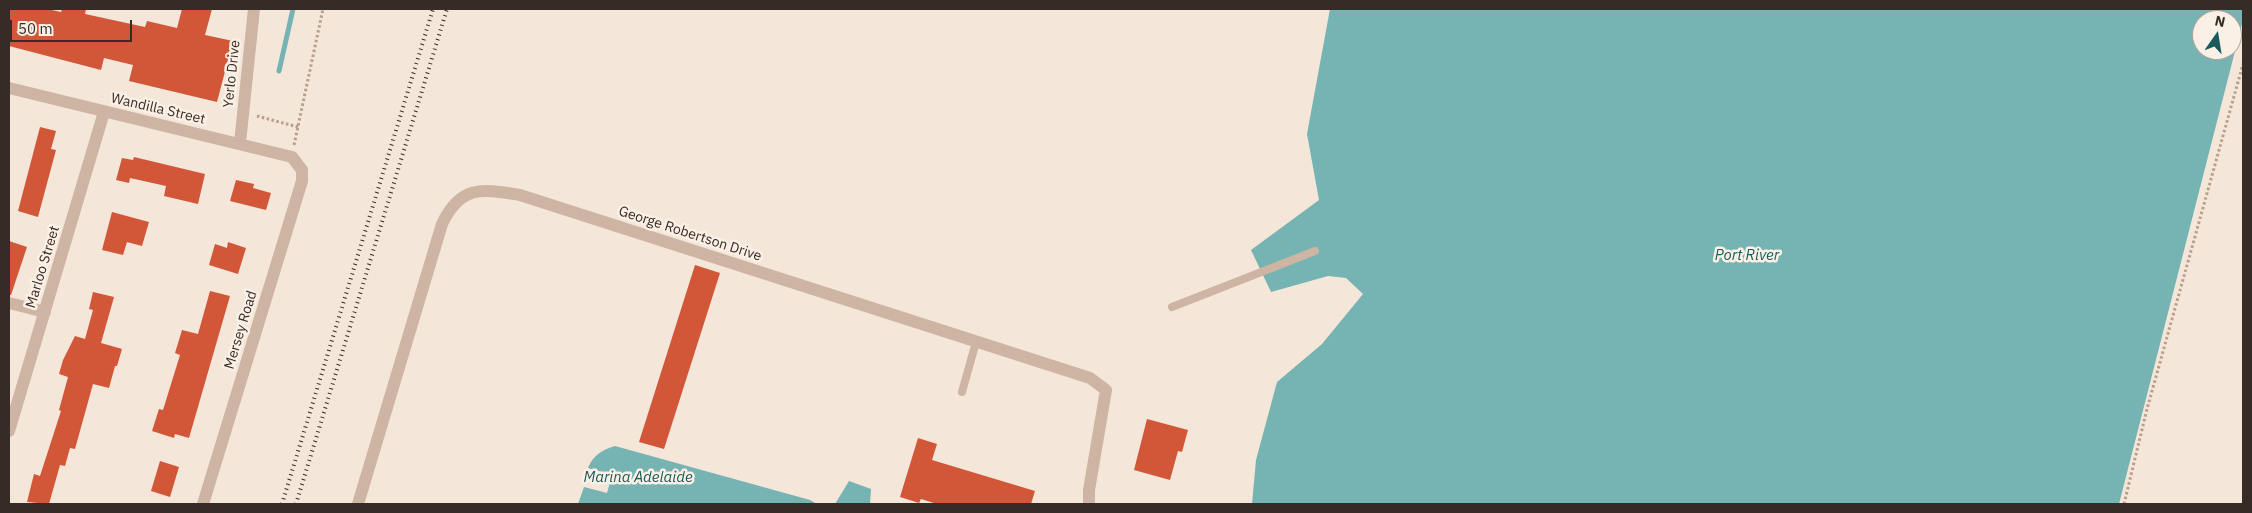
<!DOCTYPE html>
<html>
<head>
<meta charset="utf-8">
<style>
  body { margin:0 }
  #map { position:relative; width:2252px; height:513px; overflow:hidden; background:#f4e6d8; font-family:"IBM Plex Sans",sans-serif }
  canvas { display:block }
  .frame { position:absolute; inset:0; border:10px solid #372b26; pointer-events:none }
  .north { position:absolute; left:2192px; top:10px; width:50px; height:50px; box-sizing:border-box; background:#fbf0e5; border:1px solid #ada199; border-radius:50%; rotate:13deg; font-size:14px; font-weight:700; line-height:20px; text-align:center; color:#372b26 }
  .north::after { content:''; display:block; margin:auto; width:18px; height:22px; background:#175b5d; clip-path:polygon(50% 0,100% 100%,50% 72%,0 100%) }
  .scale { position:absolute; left:10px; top:20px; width:122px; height:22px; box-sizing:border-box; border:2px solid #372b26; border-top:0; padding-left:6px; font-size:15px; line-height:18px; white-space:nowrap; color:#372b26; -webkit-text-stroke:4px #fbf0e5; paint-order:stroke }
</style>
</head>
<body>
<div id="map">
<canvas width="2252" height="513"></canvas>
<div class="frame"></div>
<div class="north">N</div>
<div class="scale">50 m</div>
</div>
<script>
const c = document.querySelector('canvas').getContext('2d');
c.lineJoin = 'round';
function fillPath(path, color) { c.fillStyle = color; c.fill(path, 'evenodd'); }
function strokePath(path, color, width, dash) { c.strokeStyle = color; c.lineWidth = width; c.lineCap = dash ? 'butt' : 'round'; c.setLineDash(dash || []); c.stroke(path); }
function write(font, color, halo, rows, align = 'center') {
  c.font = font + ' "IBM Plex Sans",sans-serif'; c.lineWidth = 5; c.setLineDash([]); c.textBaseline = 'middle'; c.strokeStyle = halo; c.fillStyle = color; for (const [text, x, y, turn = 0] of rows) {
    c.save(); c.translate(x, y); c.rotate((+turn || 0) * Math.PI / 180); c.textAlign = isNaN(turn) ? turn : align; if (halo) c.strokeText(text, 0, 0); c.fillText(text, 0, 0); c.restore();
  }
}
fillPath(new Path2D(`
  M1330 9H2243V20L2119 504H1252L1256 460 1277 382 1322 344 1363 294 1346 278 1328 276 1271 292 1251 250 1319 200 1307 134ZM2202 20H2232V50H2202Z
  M615 446 810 500 817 504H578L584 487 607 493 612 475 588 468C593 455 602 450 615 446Z
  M849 481 871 489 870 504H835Z`), '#75b4b3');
strokePath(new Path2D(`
  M279 71 293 9`), '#75b4b3', 5);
fillPath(new Path2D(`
  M9 9H47L61 12 62 9H86L85 14 145 27 147 21 177 28 182 9H212L205 35 233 41 217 102 129 81 133 65 104 58 101 70 9 46Z
  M40 127 56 131 51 149 56 150 38 217 18 211Z
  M134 157 205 174 198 204 164 196 166 186 130 178 129 183 116 180 122 158 133 160Z
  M236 180 254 184 253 188 271 193 266 210 230 201Z
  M112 212 149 222 142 246 127 242 123 255 102 250Z
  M9 241 27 247 11 295H9Z
  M228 242 246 248 238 274 209 265 215 244 227 248Z
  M695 265 720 273 664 449 639 442Z
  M210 291 230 296 189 438 175 434 174 438 152 431 159 409 163 410 180 355 175 353 182 330 198 334Z
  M93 292 114 297 101 343 122 349 117 366H115L109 388 93 384 75 449 70 448 65 466 60 465 49 504 27 502 34 474 40 476 61 411 59 410 68 377 59 374 63 360 75 336 85 339 93 310 89 309Z
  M1147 419 1188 430 1182 452 1178 451 1170 480 1134 470Z
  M918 438 937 444 932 460 1035 491 1031 504H937L921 499 919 503 900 497Z
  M160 461 179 467 170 497 151 491Z`), '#d25638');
strokePath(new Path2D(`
  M257 116 298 127
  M294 145 323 9
  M2124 504 2147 409 2243 64`), '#b99e8d', 3, [2.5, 2.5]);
strokePath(new Path2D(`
  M1172 307 1315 251
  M962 392 976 342`), '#cdb4a3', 8);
strokePath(new Path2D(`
  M9 88 292 157 302 170V181L203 504
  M240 143 254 9
  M9 303 45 312
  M9 431 104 112
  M358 504 442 224C461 184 483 189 520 195L1090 378 1106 390 1089 490V504`), '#cdb4a3', 12);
strokePath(new Path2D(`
  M282 504 433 9
  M296 504 447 9`), '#372b26', 4, [1, 4]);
write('14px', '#372b26', '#fbf0e5', [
  ["Yerlo Drive",232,74,-84],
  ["Wandilla Street",158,109,13],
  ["George Robertson Drive",690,234,18],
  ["Marloo Street",43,267,-73],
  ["Mersey Road",241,330,-73]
]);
write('italic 15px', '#175b5d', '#fbf0e5', [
  ["Port River",1747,256],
  ["Marina Adelaide",638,478]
]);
</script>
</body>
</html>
